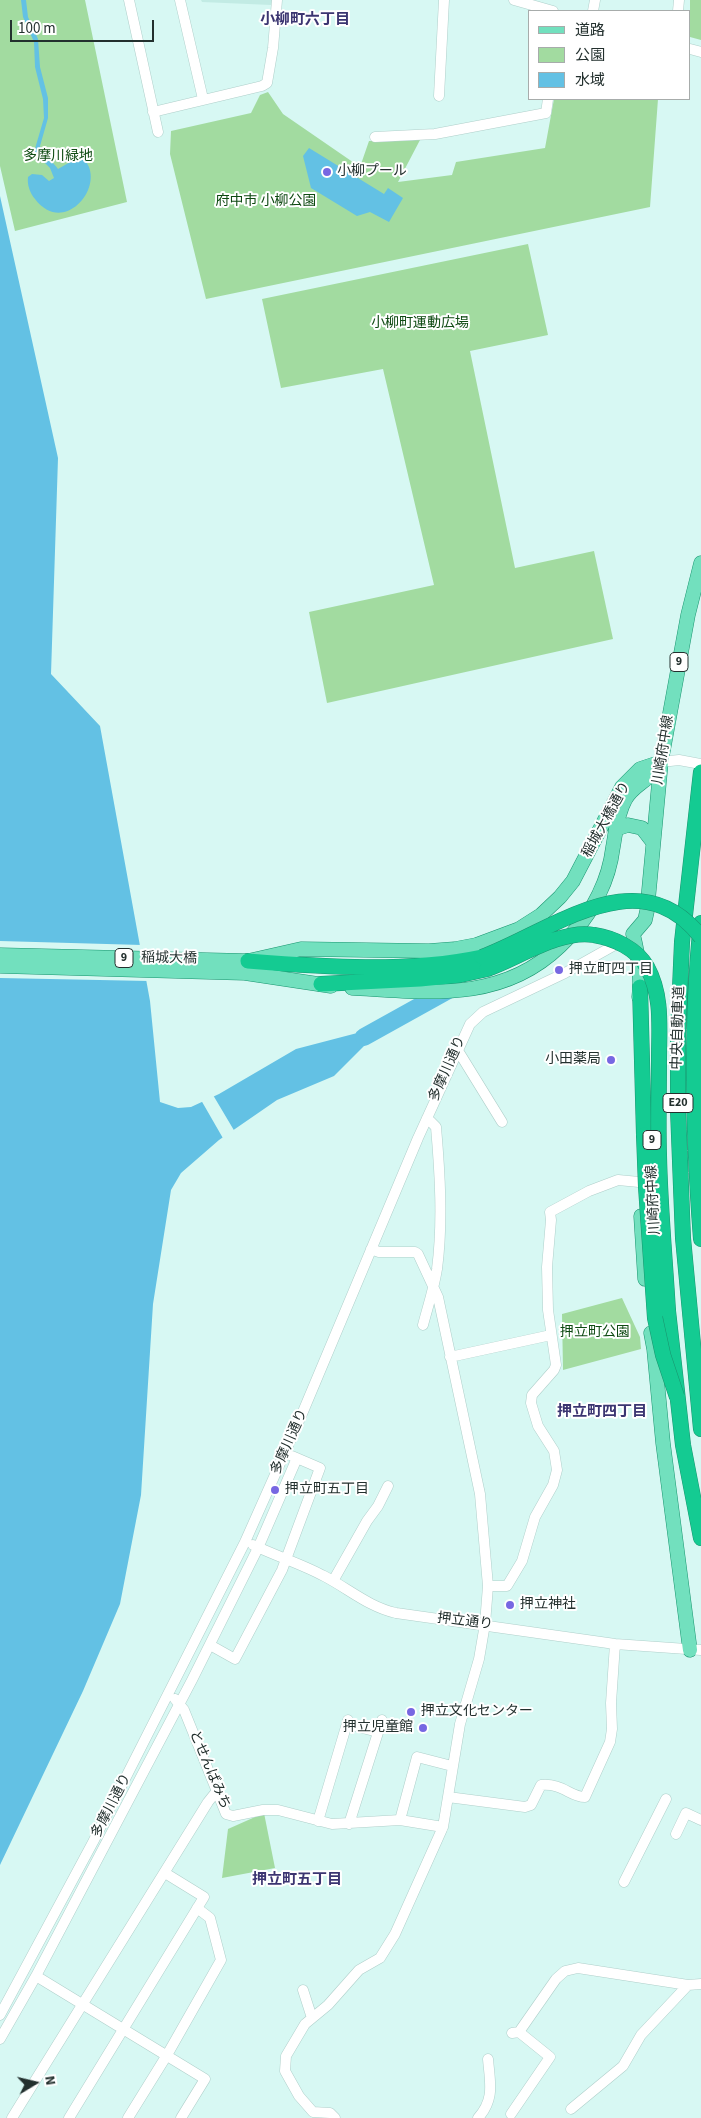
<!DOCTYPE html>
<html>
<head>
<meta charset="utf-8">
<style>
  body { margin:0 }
  #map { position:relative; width:701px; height:2118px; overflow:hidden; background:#d7f8f3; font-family:"Source Sans 3","Noto Sans JP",sans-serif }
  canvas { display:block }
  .legend { position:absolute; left:528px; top:10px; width:162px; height:90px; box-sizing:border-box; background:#fff; border:1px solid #a7acab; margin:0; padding:6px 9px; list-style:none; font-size:15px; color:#23302e }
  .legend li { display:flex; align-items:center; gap:10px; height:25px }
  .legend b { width:25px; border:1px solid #a7acab }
  .north { position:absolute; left:10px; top:2058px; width:50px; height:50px; -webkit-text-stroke:4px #fff; paint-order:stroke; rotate:81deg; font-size:14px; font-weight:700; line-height:20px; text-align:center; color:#23302e }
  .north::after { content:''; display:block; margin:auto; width:18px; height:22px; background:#23302e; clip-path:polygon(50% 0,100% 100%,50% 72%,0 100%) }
  .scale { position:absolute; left:10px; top:20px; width:144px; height:22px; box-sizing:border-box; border:2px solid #23302e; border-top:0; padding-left:6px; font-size:15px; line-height:18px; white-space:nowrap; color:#23302e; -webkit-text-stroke:4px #fff; paint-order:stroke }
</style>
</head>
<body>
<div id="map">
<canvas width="701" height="2118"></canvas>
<ul class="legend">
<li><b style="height:6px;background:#72e0be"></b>道路</li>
<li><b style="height:14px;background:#a2dba0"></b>公園</li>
<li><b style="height:14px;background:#63c1e4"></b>水域</li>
</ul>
<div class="north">N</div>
<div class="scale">100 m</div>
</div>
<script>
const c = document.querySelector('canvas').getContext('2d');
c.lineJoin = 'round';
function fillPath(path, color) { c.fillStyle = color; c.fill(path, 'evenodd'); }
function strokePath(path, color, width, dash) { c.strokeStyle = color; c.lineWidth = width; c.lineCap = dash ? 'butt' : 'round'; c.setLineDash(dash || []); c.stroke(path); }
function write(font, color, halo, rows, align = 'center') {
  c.font = font + ' "Source Sans 3","Noto Sans JP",sans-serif'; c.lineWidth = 4; c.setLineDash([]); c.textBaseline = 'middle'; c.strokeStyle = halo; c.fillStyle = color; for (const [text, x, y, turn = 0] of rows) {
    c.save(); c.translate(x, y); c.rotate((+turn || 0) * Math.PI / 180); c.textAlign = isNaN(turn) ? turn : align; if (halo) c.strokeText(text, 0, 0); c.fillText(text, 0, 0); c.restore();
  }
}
fillPath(new Path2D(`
  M201 0H272L271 5 202 2Z`), '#c2ebe4');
fillPath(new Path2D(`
  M0 0H85L127 202 15 231 0 166Z
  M690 0H701V40L690 37Z
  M268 92 283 114 360 167 369 141 420 140 398 182 452 175 456 162 545 148 554 99H658L650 207 206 299 170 154 171 131 251 113 260 95Z
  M528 244 548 335 470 351 515 568 594 551 613 639 327 703 309 612 434 585 383 369 281 388 262 299Z
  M622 1298 640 1337 641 1349 563 1370 562 1314Z
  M264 1813 275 1868 222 1878 228 1829Z`), '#a2dba0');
fillPath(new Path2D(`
  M21 0H26L28 17 38 39 40 67 48 98V118L40 146C41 152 54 163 58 169L72 161 73 155H79C113 178 66 240 35 199 30 193 27 185 28 177L32 174 42 175 49 181 54 178 50 168 34 152 44 118 43 99 35 67 34 42 23 17Z
  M309 148 384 194 388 188 403 198 389 222 370 212 357 216 311 188 303 156Z
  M0 196 58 458 51 674 100 726 150 1001 160 1102 178 1108 191 1107 219 1094 296 1049 384 1026 334 1076 277 1100 219 1140 181 1173 171 1190 153 1304 141 1495 120 1604 83 1691 0 1865Z`), '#63c1e4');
fillPath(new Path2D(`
  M0 941 142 945 149 981 0 978Z
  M213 1095 235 1132 224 1140 201 1100Z`), '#d7f8f3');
strokePath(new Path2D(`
  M364 1037 454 987`), '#63c1e4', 18);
const minor = new Path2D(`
  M129 0 158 132
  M180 0 203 99
  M514 0 553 11
  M593 11 595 0
  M678 11 679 0
  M690 49 701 52
  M439 96 444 0
  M153 112 262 86 267 83 273 48 277 0
  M375 137 435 134 546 113 548 99
  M661 762 679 760 701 764
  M457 1049 502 1122
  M423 1325C428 1306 434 1288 437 1269 443 1223 440 1173 436 1127L427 1118
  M450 1357 551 1335
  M253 1545C276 1556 302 1564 324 1576 349 1589 369 1607 396 1613L615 1644 701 1650
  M333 1581 367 1521 378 1506 388 1486
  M488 1586H507L522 1561 535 1517 553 1485 557 1470 554 1451 538 1426 531 1403 532 1395 554 1370 556 1365 548 1310 547 1267 551 1220 550 1212 589 1191 618 1180 639 1182
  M210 1645 235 1659 282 1570 320 1468 292 1456
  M175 1699 184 1710 226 1814 233 1816 263 1810H278L332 1824 400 1820 443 1827
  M347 1724 378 1732
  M448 1797 525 1807 531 1805 541 1785C563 1783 570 1797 585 1797L610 1742 612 1729 611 1703 615 1644
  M400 1820 417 1757 452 1766
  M318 1821 348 1720
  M349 1824 382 1720
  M676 1834 686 1813 701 1820
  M624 1882 666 1799
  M36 1976 205 2079 181 2118
  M303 1990 312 2018
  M0 2015 93 1842 245 1542 302 1414 418 1138 470 1024 483 1012 565 973 622 941
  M512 2033 519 2032 556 1979 565 1971 578 1968 688 1985 701 1984
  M0 2039 36 1976 192 1680 258 1548 297 1458
  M571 2109 623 2066 641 2035 688 1985
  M511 2114 550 2057 519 2032
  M12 2118 208 1802 216 1792
  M69 2118 204 1897 165 1873
  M128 2118 167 2055 221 1960 210 1918 197 1908
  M335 2118 330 2113 313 2112 299 2096 285 2071 286 2056 305 2024 328 2005 359 1970 380 1958 395 1934 443 1827 460 1724 479 1659 485 1624 488 1586 480 1494 438 1297 418 1254 415 1252H379L371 1249
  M478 2118C495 2099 490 2083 488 2059`);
const major = new Path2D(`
  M616 829 628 825 642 828 652 841
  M633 934C638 955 642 976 639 997
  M633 934 645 920 647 911 661 762 688 615 701 563
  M0 955 248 961 301 949 429 951 455 949 476 945 519 929 541 915 560 897 573 881 622 787 640 769 661 762
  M0 966 245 973 331 986
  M352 988C427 992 501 1003 560 946 576 931 590 914 599 894 606 880 611 863 613 847 616 831 617 814 625 800 631 788 643 783 652 774 656 771 658 766 661 762
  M641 1216 645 1279
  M651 1333 654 1349 663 1443 690 1650`);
const highway = new Path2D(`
  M701 772 682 942 678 1034V1110L683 1238 701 1429
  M701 923C690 1027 693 1135 701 1239
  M248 961C325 967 406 973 482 957
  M321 984 420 979 460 975 487 969
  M640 987 644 1135
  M668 1311 683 1445 701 1538`);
strokePath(minor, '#afcfca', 11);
strokePath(major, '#19956f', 15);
strokePath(highway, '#19956f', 16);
strokePath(minor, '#fff', 10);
strokePath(major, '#72e0be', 14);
strokePath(highway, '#14cb92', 15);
const highwayBridge = new Path2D(`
  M482 957C552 931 639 857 701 937
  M487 969C518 958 561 929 594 935 614 938 637 949 647 967 663 996 659 1029 659 1060 659 1092 658 1124 659 1155 660 1207 665 1259 668 1311
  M644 1135 646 1187 655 1318 663 1355 677 1397`);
strokePath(highwayBridge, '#19956f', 16, []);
strokePath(highwayBridge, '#14cb92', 15);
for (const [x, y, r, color] of [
  [327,172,5,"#7767e2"],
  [559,970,5,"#7767e2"],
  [611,1060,5,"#7767e2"],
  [275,1490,5,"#7767e2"],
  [510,1605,5,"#7767e2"],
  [411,1712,5,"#7767e2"],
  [423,1728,5,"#7767e2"]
]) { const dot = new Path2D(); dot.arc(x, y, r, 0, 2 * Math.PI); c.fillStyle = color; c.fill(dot); strokePath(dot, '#fff', 2); }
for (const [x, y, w] of [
  [679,662,18],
  [124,958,18],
  [678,1103,30],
  [652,1140,18]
]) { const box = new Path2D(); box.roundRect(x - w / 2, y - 9.5, w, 19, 4); c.fillStyle = '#fff'; c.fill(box); strokePath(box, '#23302e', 1); }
write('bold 12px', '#23302e', null, [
  ["9",679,662],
  ["9",124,958],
  ["E20",678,1103],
  ["9",652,1140]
]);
write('14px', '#0e4a12', '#fff', [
  ["多摩川緑地",58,157],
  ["府中市 小柳公園",266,202],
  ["小柳町運動広場",420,324],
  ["押立町公園",595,1333]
]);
write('14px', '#23302e', '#fff', [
  ["小柳プール",337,172],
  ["押立町四丁目",569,970],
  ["小田薬局",601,1060,"right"],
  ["押立町五丁目",285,1490],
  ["押立神社",520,1605],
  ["押立文化センター",421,1712],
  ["押立児童館",413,1728,"right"]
], 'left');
write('14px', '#23302e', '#fff', [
  ["川崎府中線",664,750,-81],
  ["稲城大橋通り",607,820,-61],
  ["稲城大橋",169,959,1],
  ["中央自動車道",679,1028,-88],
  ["多摩川通り",448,1069,-66],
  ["川崎府中線",654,1200,-93],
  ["多摩川通り",290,1442,-66],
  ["押立通り",465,1622,7],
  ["とせんばみち",209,1770,67],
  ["多摩川通り",112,1806,-63]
]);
write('bold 15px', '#3b3571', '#fff', [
  ["小柳町六丁目",305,21],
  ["押立町四丁目",602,1413],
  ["押立町五丁目",297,1881]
]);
</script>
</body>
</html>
